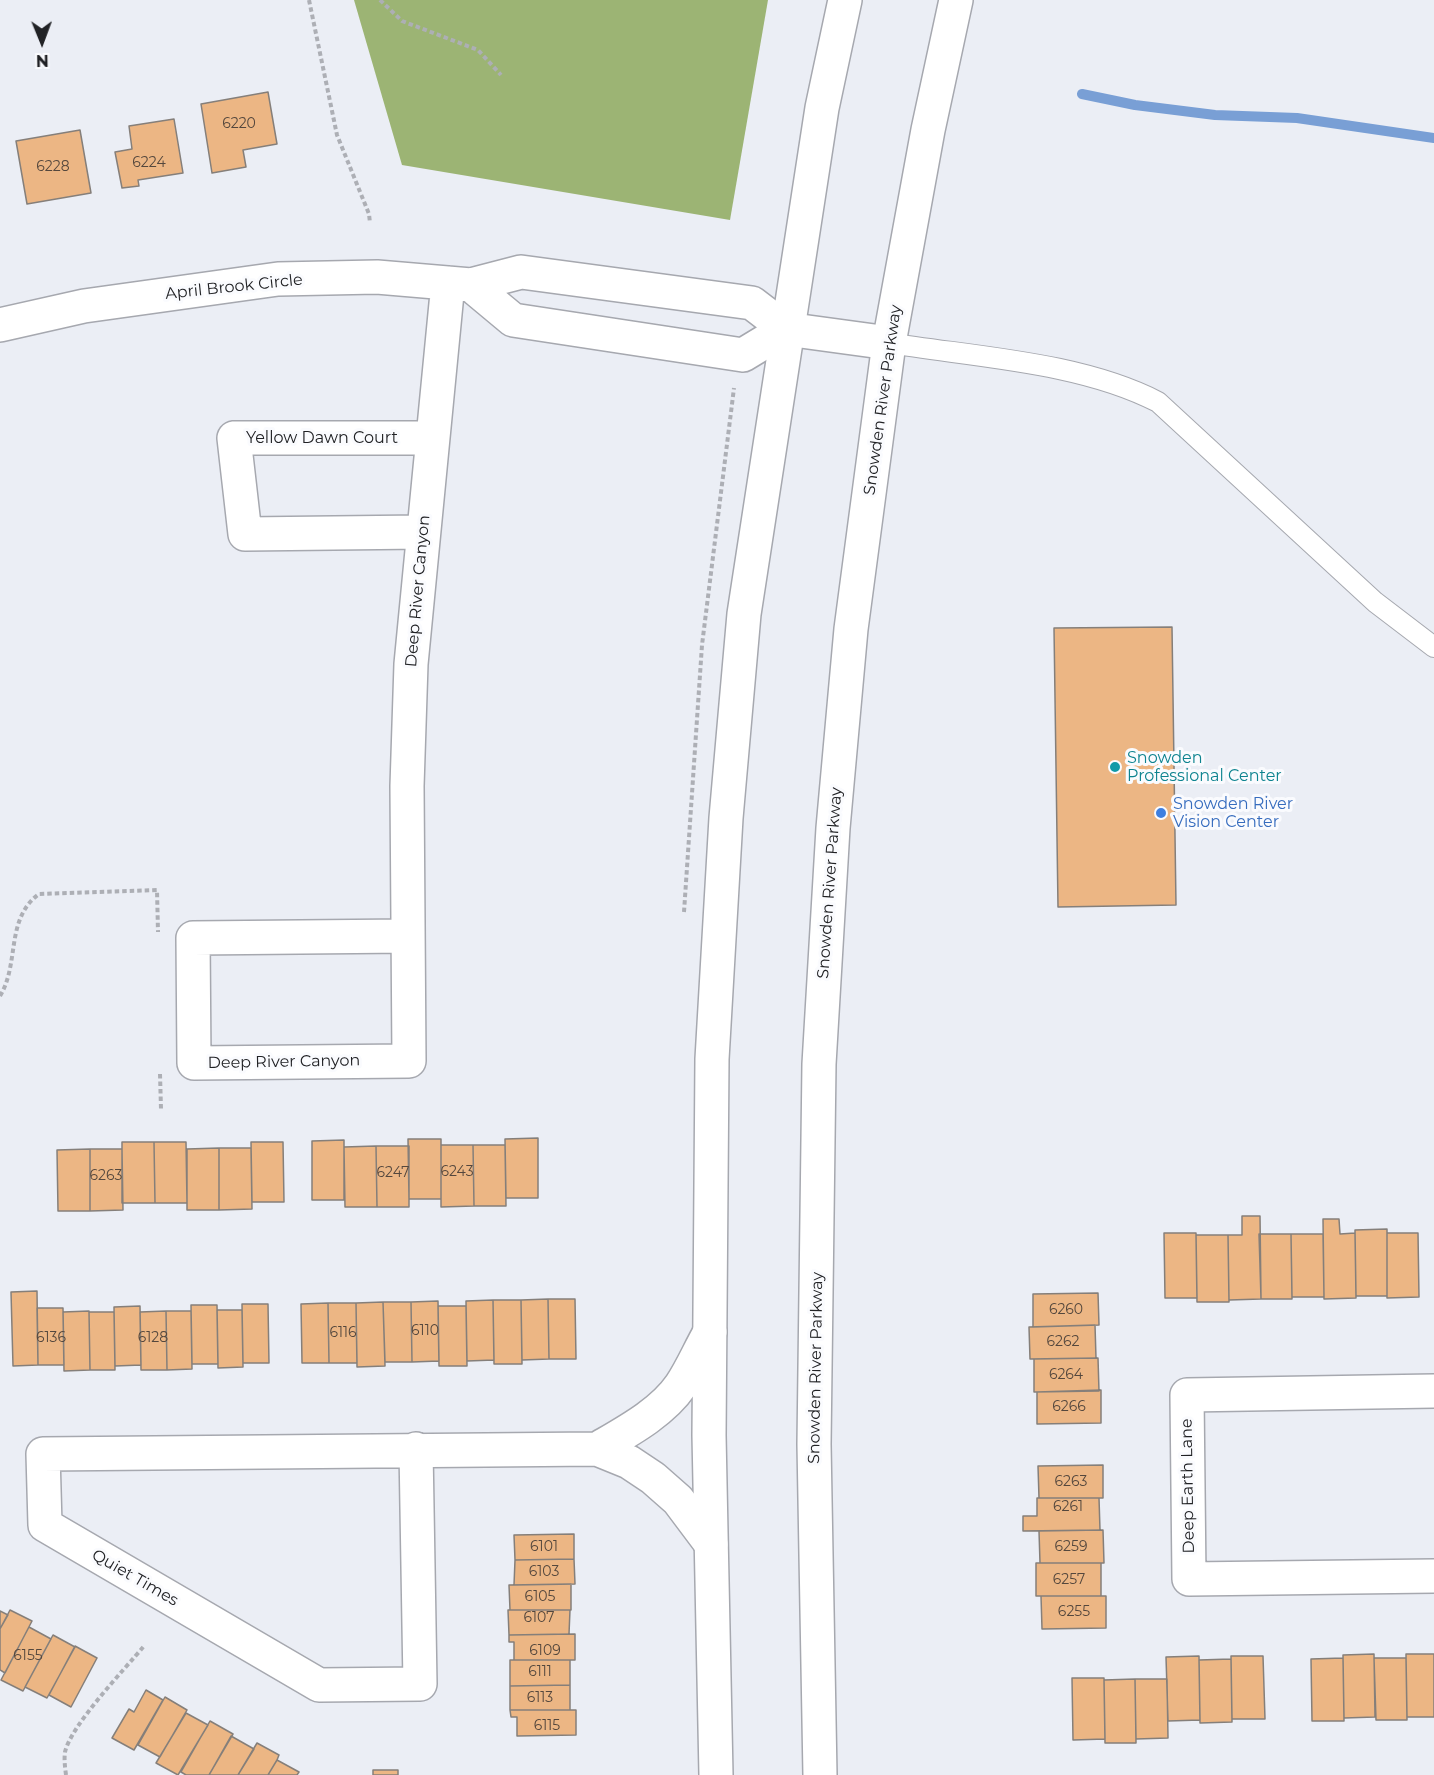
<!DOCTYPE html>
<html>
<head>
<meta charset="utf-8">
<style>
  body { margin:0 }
  #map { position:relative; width:1434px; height:1775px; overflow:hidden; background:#ebeef5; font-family:Montserrat,sans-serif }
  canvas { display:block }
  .north { position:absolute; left:12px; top:12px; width:60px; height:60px; -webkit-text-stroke:4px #fafbfe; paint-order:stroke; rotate:179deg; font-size:16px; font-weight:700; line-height:24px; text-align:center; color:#212225 }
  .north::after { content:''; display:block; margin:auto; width:21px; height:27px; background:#212225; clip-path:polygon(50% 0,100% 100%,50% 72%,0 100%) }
</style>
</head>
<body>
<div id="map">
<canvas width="1434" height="1775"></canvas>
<div class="north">N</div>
</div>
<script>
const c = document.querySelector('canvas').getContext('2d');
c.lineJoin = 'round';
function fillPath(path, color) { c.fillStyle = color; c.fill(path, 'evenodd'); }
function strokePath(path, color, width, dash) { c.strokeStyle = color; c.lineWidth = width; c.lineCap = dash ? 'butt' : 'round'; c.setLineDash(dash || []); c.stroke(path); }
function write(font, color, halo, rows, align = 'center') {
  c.font = font + ' Montserrat,sans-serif'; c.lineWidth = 6; c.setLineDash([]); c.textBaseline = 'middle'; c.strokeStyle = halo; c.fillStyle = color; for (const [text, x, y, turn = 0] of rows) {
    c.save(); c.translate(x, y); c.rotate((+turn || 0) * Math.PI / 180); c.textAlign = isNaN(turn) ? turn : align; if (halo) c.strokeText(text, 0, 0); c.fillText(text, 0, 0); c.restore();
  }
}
fillPath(new Path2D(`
  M354 0H768L730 220 402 165Z`), '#9cb474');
strokePath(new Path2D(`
  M1082 94 1135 105 1215 115 1297 118 1434 138`), '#799fd5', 10);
const building = new Path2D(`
  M268 92 277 144 243 150 246 167 212 173 201 104Z
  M174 119 183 173 138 180 139 186 122 188 115 152 132 149 129 126Z
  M80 130 91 193 27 204 16 141Z
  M1172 627 1176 905 1058 907 1054 628Z
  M538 1138V1198H506L505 1139Z
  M408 1139H441V1199H409Z
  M344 1140V1200H312V1141Z
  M122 1142H154L155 1203H122Z
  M154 1142H186L187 1203H155Z
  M251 1142H283L284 1202H252Z
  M441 1145H473L474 1206 441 1207Z
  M473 1145H505L506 1206H474Z
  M376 1146H409V1207H377Z
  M376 1146 377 1207H345L344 1147Z
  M219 1148V1210H187V1149Z
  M219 1148H251L252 1209 219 1210Z
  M90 1149V1211H58L57 1150Z
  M90 1149H122L123 1210 90 1211Z
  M1242 1216H1260L1261 1299 1229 1300 1228 1235H1242Z
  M1323 1219H1339L1340 1234 1355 1233 1356 1298 1324 1299Z
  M1387 1229V1296H1356L1355 1230Z
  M1164 1233H1196L1197 1298H1165Z
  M1387 1233H1418L1419 1297 1387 1298Z
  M1259 1234H1291L1292 1299H1261Z
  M1291 1234H1323L1324 1297H1292Z
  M1196 1235H1228L1229 1302H1197Z
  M37 1291 38 1365 13 1366 11 1292Z
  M1098 1293 1099 1325 1033 1327V1294Z
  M548 1299 549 1359 522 1360 521 1300Z
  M548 1299H575L576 1359H549Z
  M493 1300 494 1360 467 1361 466 1301Z
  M493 1300H521L522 1364H494Z
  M438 1301 439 1361 412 1362 411 1302Z
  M383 1302 385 1366 357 1367 356 1303Z
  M383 1302H411L412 1362H385Z
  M328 1303 329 1363H302L301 1304Z
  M328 1303H356L357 1363H329Z
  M242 1304H268L269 1363H243Z
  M191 1305H217L218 1364H192Z
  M140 1306 141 1365 115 1366 114 1307Z
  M438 1306H466L467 1366H439Z
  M37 1308H63L64 1365H38Z
  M217 1310H242L243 1367 218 1368Z
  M89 1311 90 1370 64 1371 63 1312Z
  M166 1311 167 1370H141L140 1312Z
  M166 1311H191L192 1369 167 1370Z
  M89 1312H114L115 1370H90Z
  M1095 1325 1096 1358 1030 1359 1029 1327Z
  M1098 1358 1099 1391 1034 1392V1359Z
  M1101 1390V1423L1037 1424V1392Z
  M1103 1465V1498H1039L1038 1466Z
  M1037 1498H1099L1100 1530 1023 1531V1516H1037Z
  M1103 1530 1104 1563H1040L1039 1531Z
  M574 1534V1559L515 1560 514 1535Z
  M574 1559 575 1584 514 1585 515 1560Z
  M1036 1563H1101V1596H1036Z
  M571 1584V1610H510L509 1585Z
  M1041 1596H1106V1628L1042 1629Z
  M10 1610 32 1621 5 1673 0 1670V1629Z
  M508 1610H570L569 1634 509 1635Z
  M0 1611 8 1615 0 1629Z
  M29 1627 51 1639 23 1691 1 1680Z
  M575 1634V1660H514V1642H509V1635Z
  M53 1635 75 1647 47 1698 25 1687Z
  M75 1646 97 1658 71 1707 49 1695Z
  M1374 1654 1375 1717 1344 1718 1343 1655Z
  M1406 1654H1434V1717H1407Z
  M1199 1656 1200 1720 1168 1721 1166 1657Z
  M1231 1656H1263L1265 1719H1232Z
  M1343 1658 1344 1721H1312L1311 1659Z
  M1374 1658H1406L1407 1720H1376Z
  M1231 1659 1232 1722 1200 1723 1199 1660Z
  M510 1660H570V1685L510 1686Z
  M1072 1678H1104L1105 1739 1073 1740Z
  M1135 1679H1167L1168 1738 1136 1739Z
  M1135 1679 1136 1743H1105L1104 1680Z
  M570 1685V1710H510V1686Z
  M146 1690 163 1700 134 1750 112 1738 129 1709 134 1712Z
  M165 1697 187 1710 160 1757 138 1745Z
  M510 1710H576V1735L517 1736V1717H511Z
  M186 1713 208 1725 178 1775 156 1763Z
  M210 1721 233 1734 209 1775H186L181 1772Z
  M231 1736 254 1749 238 1775H209Z
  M257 1743 279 1755 277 1760 268 1775H238Z
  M277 1760 299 1772 297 1775H268Z
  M373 1770H398V1775H373Z`);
fillPath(building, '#ecb684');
strokePath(building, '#857f7a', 1.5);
const service = new Path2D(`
  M889 343C975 357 1081 362 1158 402L1375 602 1434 647`);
const minor = new Path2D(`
  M471 285 513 320 743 355 786 329
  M0 325 84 306 278 279 377 277 471 285 521 272 752 303 786 329 889 343
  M423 532 245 534 234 438H433
  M408 936 193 938 194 1063 409 1061 407 786 411 664 448 283
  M1434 1391 1187 1395 1189 1579 1434 1576
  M416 1449 420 1684 319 1685 45 1525 43 1454 597 1449 629 1462 653 1478 678 1500 711 1544
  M597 1449C626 1432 662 1413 681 1385 692 1369 700 1349 710 1332`);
const primary = new Path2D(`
  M716 1775 709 1435 712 1059 726 818 744 614 822 108 845 0
  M820 1775 814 1444 819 1064 833 828 851 629 889 343 928 130 956 0`);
strokePath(service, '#a6a8af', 22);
strokePath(minor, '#a6a8af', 36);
strokePath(primary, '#a6a8af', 36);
strokePath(new Path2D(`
  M309 0 337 135 369 214 370 223
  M380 0 402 21 478 50 501 75
  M684 912 702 645 734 388
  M0 996C20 963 5 919 39 894L157 890 158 932
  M160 1074 161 1109
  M66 1775C65 1767 64 1760 65 1752 71 1725 125 1669 144 1646`), '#adafb5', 4, [4.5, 3]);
strokePath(service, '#fff', 20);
strokePath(minor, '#fff', 33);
strokePath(primary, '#fff', 33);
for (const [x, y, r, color] of [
  [1115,767,6,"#0f9aa8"],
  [1161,813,6,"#3f7fe0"]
]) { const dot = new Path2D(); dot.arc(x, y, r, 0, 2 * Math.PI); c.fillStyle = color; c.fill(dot); strokePath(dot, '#fafbfe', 2); }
write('14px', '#54473d', null, [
  ["6220",239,124],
  ["6224",149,163],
  ["6228",53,167],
  ["6243",457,1172],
  ["6247",393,1173],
  ["6263",106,1176],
  ["6260",1066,1310],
  ["6110",425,1331],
  ["6116",343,1333],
  ["6136",51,1338],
  ["6128",153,1338],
  ["6262",1063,1342],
  ["6264",1066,1375],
  ["6266",1069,1407],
  ["6263",1071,1482],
  ["6261",1068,1507],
  ["6101",544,1547],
  ["6259",1071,1547],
  ["6103",544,1572],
  ["6257",1069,1580],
  ["6105",540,1597],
  ["6255",1074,1612],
  ["6107",539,1618],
  ["6109",545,1651],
  ["6155",28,1656],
  ["6111",540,1672],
  ["6113",540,1698],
  ["6115",547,1726]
]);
write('16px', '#212225', '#fafbfe', [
  ["April Brook Circle",234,287,-6],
  ["Snowden River Parkway",883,400,-82],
  ["Yellow Dawn Court",322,438],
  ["Deep River Canyon",418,591,-85],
  ["Snowden River Parkway",830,883,-86],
  ["Deep River Canyon",284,1062,-1],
  ["Snowden River Parkway",816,1368,-89],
  ["Deep Earth Lane",1188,1486,-91],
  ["Quiet Times",135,1578,30]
]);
write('16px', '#0d838f', '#fafbfe', [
  ["Snowden",1127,758],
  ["Professional Center",1127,776]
], 'left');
write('16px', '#366cbe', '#fafbfe', [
  ["Snowden River",1173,804],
  ["Vision Center",1173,822]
], 'left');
</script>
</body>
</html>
